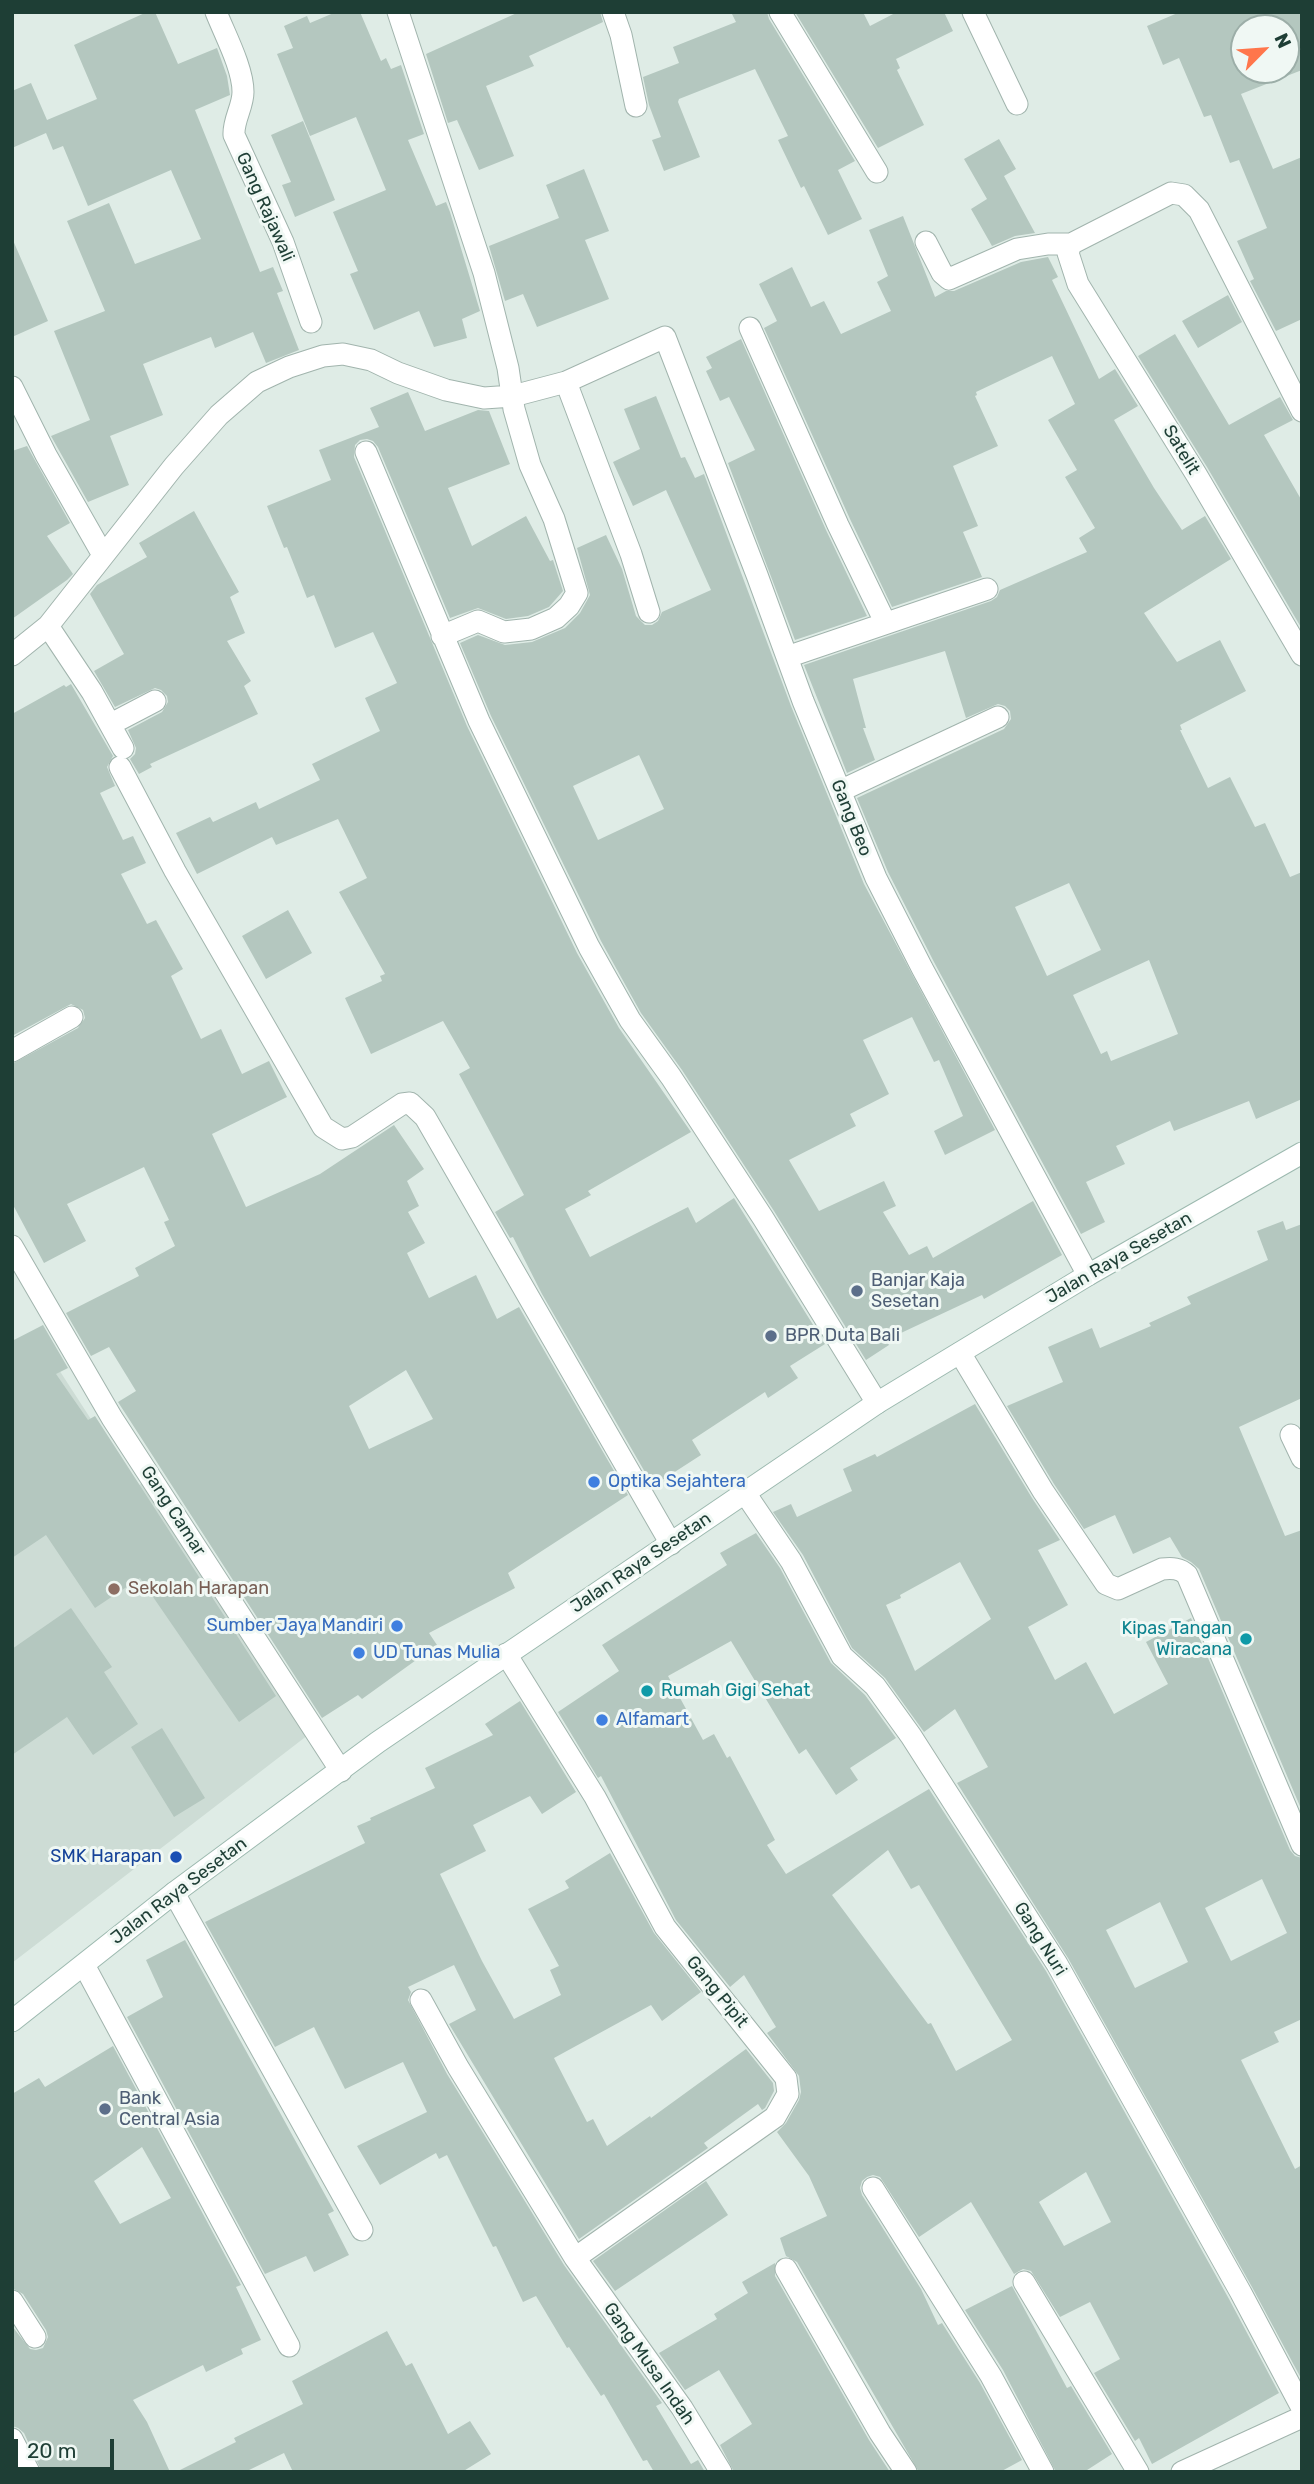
<!DOCTYPE html>
<html>
<head>
<meta charset="utf-8">
<style>
  body { margin:0 }
  #map { position:relative; width:1314px; height:2484px; overflow:hidden; background:#dfece6; font-family:Rubik,sans-serif }
  canvas { display:block }
  .frame { position:absolute; inset:0; border:14px solid #1e3e35; pointer-events:none }
  .north { position:absolute; left:1230px; top:14px; width:70px; height:70px; box-sizing:border-box; background:#f0f8f4; border:2px solid #9caea8; border-radius:50%; rotate:65deg; font-size:19px; font-weight:700; line-height:28px; text-align:center; color:#1e3e35 }
  .north::after { content:''; display:block; margin:auto; width:24px; height:32px; background:#ff764b; clip-path:polygon(50% 0,100% 100%,50% 72%,0 100%) }
  .scale { position:absolute; left:14px; top:2439px; width:100px; height:32px; box-sizing:border-box; border:4px solid #1e3e35; border-top:0; padding-left:9px; font-size:21px; line-height:24px; white-space:nowrap; color:#1e3e35; -webkit-text-stroke:5px #f0f8f4; paint-order:stroke }
</style>
</head>
<body>
<div id="map">
<canvas width="1314" height="2484"></canvas>
<div class="frame"></div>
<div class="north">N</div>
<div class="scale">20 m</div>
</div>
<script>
const c = document.querySelector('canvas').getContext('2d');
c.lineJoin = 'round';
function fillPath(path, color) { c.fillStyle = color; c.fill(path, 'evenodd'); }
function strokePath(path, color, width, dash) { c.strokeStyle = color; c.lineWidth = width; c.lineCap = dash ? 'butt' : 'round'; c.setLineDash(dash || []); c.stroke(path); }
function write(font, color, halo, rows, align = 'center') {
  c.font = font + ' Rubik,sans-serif'; c.lineWidth = 6; c.setLineDash([]); c.textBaseline = 'middle'; c.strokeStyle = halo; c.fillStyle = color; for (const [text, x, y, turn = 0] of rows) {
    c.save(); c.translate(x, y); c.rotate((+turn || 0) * Math.PI / 180); c.textAlign = isNaN(turn) ? turn : align; if (halo) c.strokeText(text, 0, 0); c.fillText(text, 0, 0); c.restore();
  }
}
fillPath(new Path2D(`
  M39 1339 135 1487 143 1483 308 1735 12 1963V1358Z`), '#cddcd5');
fillPath(new Path2D(`
  M147 12H155L178 64 217 48 227 76 230 95 195 110 260 272 273 267 283 291 277 293 299 350 266 363 253 332 215 348 211 337 143 364 163 415 110 436 129 485 88 502 51 436 90 420 54 331 105 311 67 221 109 203 135 264 201 239 171 170 88 206 63 146 53 150 46 133 12 148V91L31 83 47 120 97 99 74 45Z
  M336 12H360L381 61 386 58 391 69 401 65 424 134 408 140 436 206 446 202 450 212 480 311 462 319 467 338 434 347 419 311 374 330 350 274 358 271 333 212 386 190 356 117 310 136 277 54 293 48 284 26 307 16 310 23Z
  M519 12H600L603 22 529 56 534 66 486 86 514 156 479 170 457 120 448 123 426 54Z
  M731 12H767L769 19 855 161 838 170 862 219 828 235 804 186 801 188 778 140 788 136 755 69 679 99 678 102 700 157 664 171 652 140 661 137 649 105 643 77 679 63 673 47 736 22Z
  M795 12H863L870 26 897 12H944L953 31 896 59 900 68 897 70 924 125 878 148Z
  M1180 12H1302V70L1241 94 1273 169 1302 157V319L1276 331 1250 281 1254 279 1237 241 1267 228 1239 160 1230 163 1211 115 1204 117 1179 58 1163 65 1147 26ZM1244 28H1286V70H1244Z
  M303 121 335 200 295 217 282 185 291 182 271 135Z
  M999 139 1016 169 1004 176 1035 233 1015 236 992 246 971 209 987 199 964 159Z
  M584 169 609 231 585 240 609 299 537 327 523 294 505 301 489 246 559 218 546 185Z
  M903 216 935 297 946 291H954L1021 262 1048 257 1058 277 1052 280 1099 379 1115 369 1138 406 1114 420 1154 488 1182 530 1205 516 1231 559 1144 613 1177 662 1220 640 1246 691 1180 725 1182 730H1180L1208 788 1230 777 1255 827 1265 823 1290 877 1302 872V1099L1256 1119 1249 1101 1174 1131 1170 1121 1116 1146 1125 1164 1086 1182 1105 1222 1081 1234 934 962 888 872 857 798 1004 729 1011 719 1010 711 1005 706 998 704 966 718 945 651 853 679 866 728H863L875 760 847 773 804 665 991 601 997 597 1000 590 1087 552 1079 538 1095 528 1065 477 1077 470 1048 420 1075 404 1052 356 976 392 977 395 975 396 998 446 953 466 978 526 963 532 982 577 892 607 850 519 764 328 777 321 759 284 792 267 811 307 824 301 841 334 891 311 877 282 888 276 869 230ZM1069 883 1101 950 1047 976 1015 907ZM1149 960 1178 1034 1111 1061 1107 1051 1101 1054 1073 995Z
  M12 238 48 321 12 337Z
  M1228 295 1242 322 1198 348 1182 321Z
  M1175 334 1229 425 1280 397 1293 420 1264 435 1302 501V629L1207 467 1138 356Z
  M741 339 826 530 867 616 795 640 728 463 755 450 729 397 720 401 706 371 712 368 706 357Z
  M408 392 425 431 478 410 489 411 510 464 448 488 472 546 526 516 550 561 553 560 563 591 549 607 528 616 506 619 478 608 450 618 378 447 373 441 367 439 360 440 355 445 354 457 467 726 577 953 619 1028 691 1132 588 1191 591 1195 565 1209 590 1257 688 1207 696 1223 734 1198 825 1344 790 1366 798 1378 768 1398 765 1392 692 1440 701 1455 653 1486 542 1294 513 1237 510 1238 495 1212 524 1195 459 1074 470 1068 443 1021 371 1054 345 998 382 981 380 976 385 974 339 892 367 878 338 819 276 845 272 837 197 874 176 833 210 817 213 822 256 802 259 809 320 780 312 764 380 731 365 698 397 683 373 632 335 648 314 595 307 598 287 547 284 548 267 506 331 480 319 450 379 427 370 408Z
  M656 396 681 458 685 457 695 478 704 474 791 706 864 884 995 1130 945 1155 934 1131 963 1116 939 1060 934 1062 912 1017 863 1040 889 1094 850 1114 856 1126 789 1160 819 1211 884 1181 896 1206 883 1212 909 1255 927 1246 933 1258 1033 1201 1062 1255 984 1299 982 1295 886 1340 889 1345 866 1360 774 1211 682 1070 641 1013 601 941 491 716 460 643 478 635 505 645 532 642 565 628 580 613 590 595 577 548 606 535 622 569 636 616 645 625H652L658 621 662 612 711 590 666 490 633 506 613 462 640 449 624 409ZM639 755 664 809 598 840 573 786Z
  M27 446 70 523 47 536 73 574 67 580 12 619V451Z
  M194 511 239 592 230 597 245 633 227 641 251 681 244 686 258 714 150 764 152 767 139 774 130 759 135 754 136 748 128 730 162 712 168 702 167 696 161 690 155 688 115 707 94 671 124 654 90 594 97 585 147 557 139 543Z
  M71 684 113 756 107 767 115 786 100 793 123 840 133 836 146 863 121 874 147 924 156 920 183 969 171 976 201 1039 221 1029 242 1074 269 1061 287 1097 212 1134 246 1207 320 1174 394 1125 424 1169 407 1181 419 1206 408 1212 425 1243 407 1253 429 1298 476 1275 497 1319 519 1307 628 1495 508 1573 515 1588 429 1633 437 1645 362 1699 358 1695 322 1718 118 1402 136 1391 109 1347 91 1356 66 1313 139 1276 135 1268 175 1246 164 1222 169 1220 144 1167 67 1204 86 1241 44 1263 12 1203V1064L78 1028 85 1018 83 1010 71 1004 12 1036V714L64 685 66 687ZM406 1370 433 1419 369 1449 349 1406Z
  M288 910 312 953 266 979 242 936Z
  M1283 1221 1286 1230 1302 1224V1398L1239 1427 1285 1536 1302 1530V1811L1199 1569 1191 1562 1182 1557 1170 1537 1133 1554 1115 1515 1084 1529 1054 1484 1007 1406 1063 1382 1048 1347 1092 1328 1100 1348 1151 1326 1149 1323 1191 1304 1187 1297 1268 1260 1257 1231Z
  M43 1325 68 1368 56 1374 88 1420 95 1416 276 1696 239 1722 140 1578 95 1608 46 1535 12 1558V1341Z
  M975 1404 1032 1498 1060 1540 1038 1550 1068 1605 1028 1627 1055 1680 1086 1662 1114 1714 1168 1684 1146 1642 1191 1618 1290 1850 1295 1856 1302 1858V2019L1274 2032 1279 2042 1241 2060 1295 2169 1302 2165V2380L1252 2287 1068 1958 957 1783 988 1767 955 1709 924 1732 885 1678 852 1648 803 1555 773 1512 791 1504 797 1517 852 1491 843 1469 875 1454 877 1457ZM960 1562 991 1619 915 1671 886 1605 901 1598 900 1595ZM1262 1879 1287 1933 1231 1961 1205 1908ZM1160 1902 1188 1962 1135 1988 1106 1930Z
  M756 1533 780 1568 831 1663 865 1695 896 1738 850 1768 858 1780 836 1795 806 1749 799 1754 731 1641 668 1676 703 1740 714 1734 727 1758 730 1756 775 1840 767 1845 786 1874 929 1789 1046 1971 1229 2299 1279 2393 1152 2464 1139 2438 1135 2441 1094 2373 1120 2359 1090 2302 1060 2317 1031 2271 1023 2269 1014 2274 971 2202 919 2237 880 2177 873 2175 867 2177 862 2181 860 2188 862 2195 921 2289 938 2325 942 2323 980 2383 1022 2460 1000 2472H919L797 2262 786 2256 780 2238 827 2216 809 2176 777 2132 786 2123 799 2100 801 2092 799 2076 767 2033 776 2027 744 1975 730 1987 676 1920 601 1776 598 1778 558 1712 619 1671 602 1645 727 1565 720 1553ZM888 1850 911 1889 919 1885 1012 2040 956 2071 931 2023 928 2024 832 1895ZM1086 2172 1111 2222 1064 2246 1039 2202Z
  M71 1608 112 1667 104 1672 138 1724 93 1755 67 1717 12 1755V1649Z
  M520 1701 576 1792 542 1814 530 1796 473 1825 486 1851 440 1874 482 1961 514 2019 561 1995 550 1970 559 1966 528 1909 569 1888 565 1881 610 1853 654 1933 701 1992 662 2021 651 2005 554 2058 587 2122 593 2119 607 2146 650 2116 651 2118 746 2049 773 2083 774 2091 765 2108 762 2110 758 2104 704 2143 708 2148 579 2239 449 2024 476 2010 454 1965 408 1987 411 1992 408 2000 447 2074 564 2265 662 2403 656 2406 691 2464 698 2460 705 2472H654L647 2460 643 2461 604 2394 601 2396 569 2347 567 2348 536 2296 523 2302 496 2246 493 2247 447 2155 439 2159 436 2153 380 2185 357 2146 427 2112 403 2062 345 2089 314 2027 275 2047 205 1922 365 1843 357 1826 371 1820 370 1818 435 1788 425 1768 493 1735 485 1724Z
  M162 1728 205 1798 174 1817 131 1747Z
  M185 1940 334 2211 328 2214 349 2255 314 2272 306 2256 265 2274 127 2017 163 1997 146 1960Z
  M113 2046 241 2285 236 2287 261 2340 241 2349 243 2354 206 2372 203 2365 133 2400 147 2422 170 2472H42L24 2433 18 2428 12 2426V2326L30 2349 36 2350 43 2348 48 2337 46 2330 23 2294 12 2288V2094L39 2078 45 2087ZM142 2147 171 2198 120 2224 94 2181Z
  M706 2181 728 2215 615 2291 593 2261Z
  M775 2263V2276L869 2440 890 2472H734L720 2445 752 2424 719 2370 685 2390 659 2353 717 2319 714 2314 748 2293 742 2282Z
  M1012 2286 1067 2388 1071 2386 1112 2454 1084 2472H1056L1003 2370 965 2310Z
  M387 2331 406 2366 412 2363 448 2434 470 2421 491 2454 462 2472H293L284 2453 245 2472H176L236 2442 234 2438 303 2404 292 2381Z`), '#b4c7bf');
const minor = new Path2D(`
  M216 12C225 35 243 68 243 92 243 107 233 120 234 135L283 242 311 322
  M398 12 484 273 508 368 514 409 530 465 554 519 577 593 569 606 556 618 531 629 504 632 478 621 442 636
  M613 12 621 35 636 106
  M780 12 877 172
  M973 12 1017 104
  M926 242 942 273 949 279 1017 249 1048 244H1071L1171 193 1184 195 1199 210 1302 411
  M1071 244 1068 253 1078 284 1196 474 1302 655
  M750 328 838 525 885 622
  M566 382 631 554 649 612
  M12 387 46 455 103 555
  M366 452 479 721 589 947 630 1020 671 1077 763 1218 877 1403
  M48 626 92 692 123 748
  M12 655 48 626 174 466 219 415 257 382 289 367 323 356 343 354 371 360 398 373 446 390 484 398 513 396 566 382 665 337 757 575 803 701 876 878 922 968 1088 1275
  M787 657 987 589
  M111 724 155 701
  M120 767 175 871 323 1127 342 1139 352 1137 402 1104 410 1103 425 1117 671 1544
  M840 791 998 717
  M12 1051 72 1017
  M12 1246 112 1418 341 1771
  M960 1353 1043 1491 1106 1584 1118 1589 1162 1569C1172 1568 1180 1568 1187 1575L1302 1845
  M1291 1435 1302 1458
  M745 1493 791 1561 842 1656 875 1686 911 1736 1057 1964 1241 2293 1302 2408
  M506 1654 595 1797 665 1927 786 2078 788 2094 775 2117 575 2258
  M174 1893 362 2230
  M84 1965 289 2346
  M421 2000 458 2067 575 2258 682 2408 721 2472
  M873 2188 991 2376 1043 2472
  M786 2269 880 2433 906 2472
  M1024 2282 1138 2472
  M12 2301 35 2337
  M12 2439 29 2472
  M1182 2472 1302 2417`);
const secondary = new Path2D(`
  M12 2021 174 1893 378 1742 877 1403 1088 1275 1302 1153`);
strokePath(minor, '#a1b4ad', 23);
strokePath(secondary, '#9cb9af', 23);
strokePath(minor, '#fff', 21);
strokePath(secondary, '#fff', 21);
for (const [x, y, r, color] of [
  [857,1291,7,"#5c6f8a"],
  [771,1336,7,"#5c6f8a"],
  [594,1482,7,"#3f7fe0"],
  [114,1589,7,"#8d6e63"],
  [397,1626,7,"#3f7fe0"],
  [1246,1639,7,"#0f9aa8"],
  [359,1653,7,"#3f7fe0"],
  [647,1691,7,"#0f9aa8"],
  [602,1720,7,"#3f7fe0"],
  [176,1857,7,"#1a4fb4"],
  [105,2109,7,"#5c6f8a"]
]) { const dot = new Path2D(); dot.arc(x, y, r, 0, 2 * Math.PI); c.fillStyle = color; c.fill(dot); strokePath(dot, '#f0f8f4', 2.5); }
write('18px', '#1e3e35', '#f0f8f4', [
  ["Gang Rajawali",265,207,66],
  ["Satelit",1181,450,59],
  ["Gang Beo",851,818,68],
  ["Jalan Raya Sesetan",1119,1258,-30],
  ["Gang Camar",173,1511,57],
  ["Jalan Raya Sesetan",641,1563,-34],
  ["Jalan Raya Sesetan",179,1891,-37],
  ["Gang Nuri",1040,1939,58],
  ["Gang Pipit",717,1992,51],
  ["Gang Musa Indah",649,2364,55]
]);
write('18px', '#4e5e75', '#f0f8f4', [
  ["Banjar Kaja",871,1281],
  ["Sesetan",871,1302],
  ["BPR Duta Bali",785,1336],
  ["Bank",119,2099],
  ["Central Asia",119,2120]
], 'left');
write('18px', '#366cbe', '#f0f8f4', [
  ["Optika Sejahtera",608,1482],
  ["Sumber Jaya Mandiri",383,1626,"right"],
  ["UD Tunas Mulia",373,1653],
  ["Alfamart",616,1720]
], 'left');
write('18px', '#785e54', '#f0f8f4', [
  ["Sekolah Harapan",128,1589]
], 'left');
write('18px', '#0d838f', '#f0f8f4', [
  ["Kipas Tangan",1232,1629],
  ["Wiracana",1232,1650],
  ["Rumah Gigi Sehat",661,1691,"left"]
], 'right');
write('18px', '#164399', '#f0f8f4', [
  ["SMK Harapan",162,1857]
], 'right');
</script>
</body>
</html>
